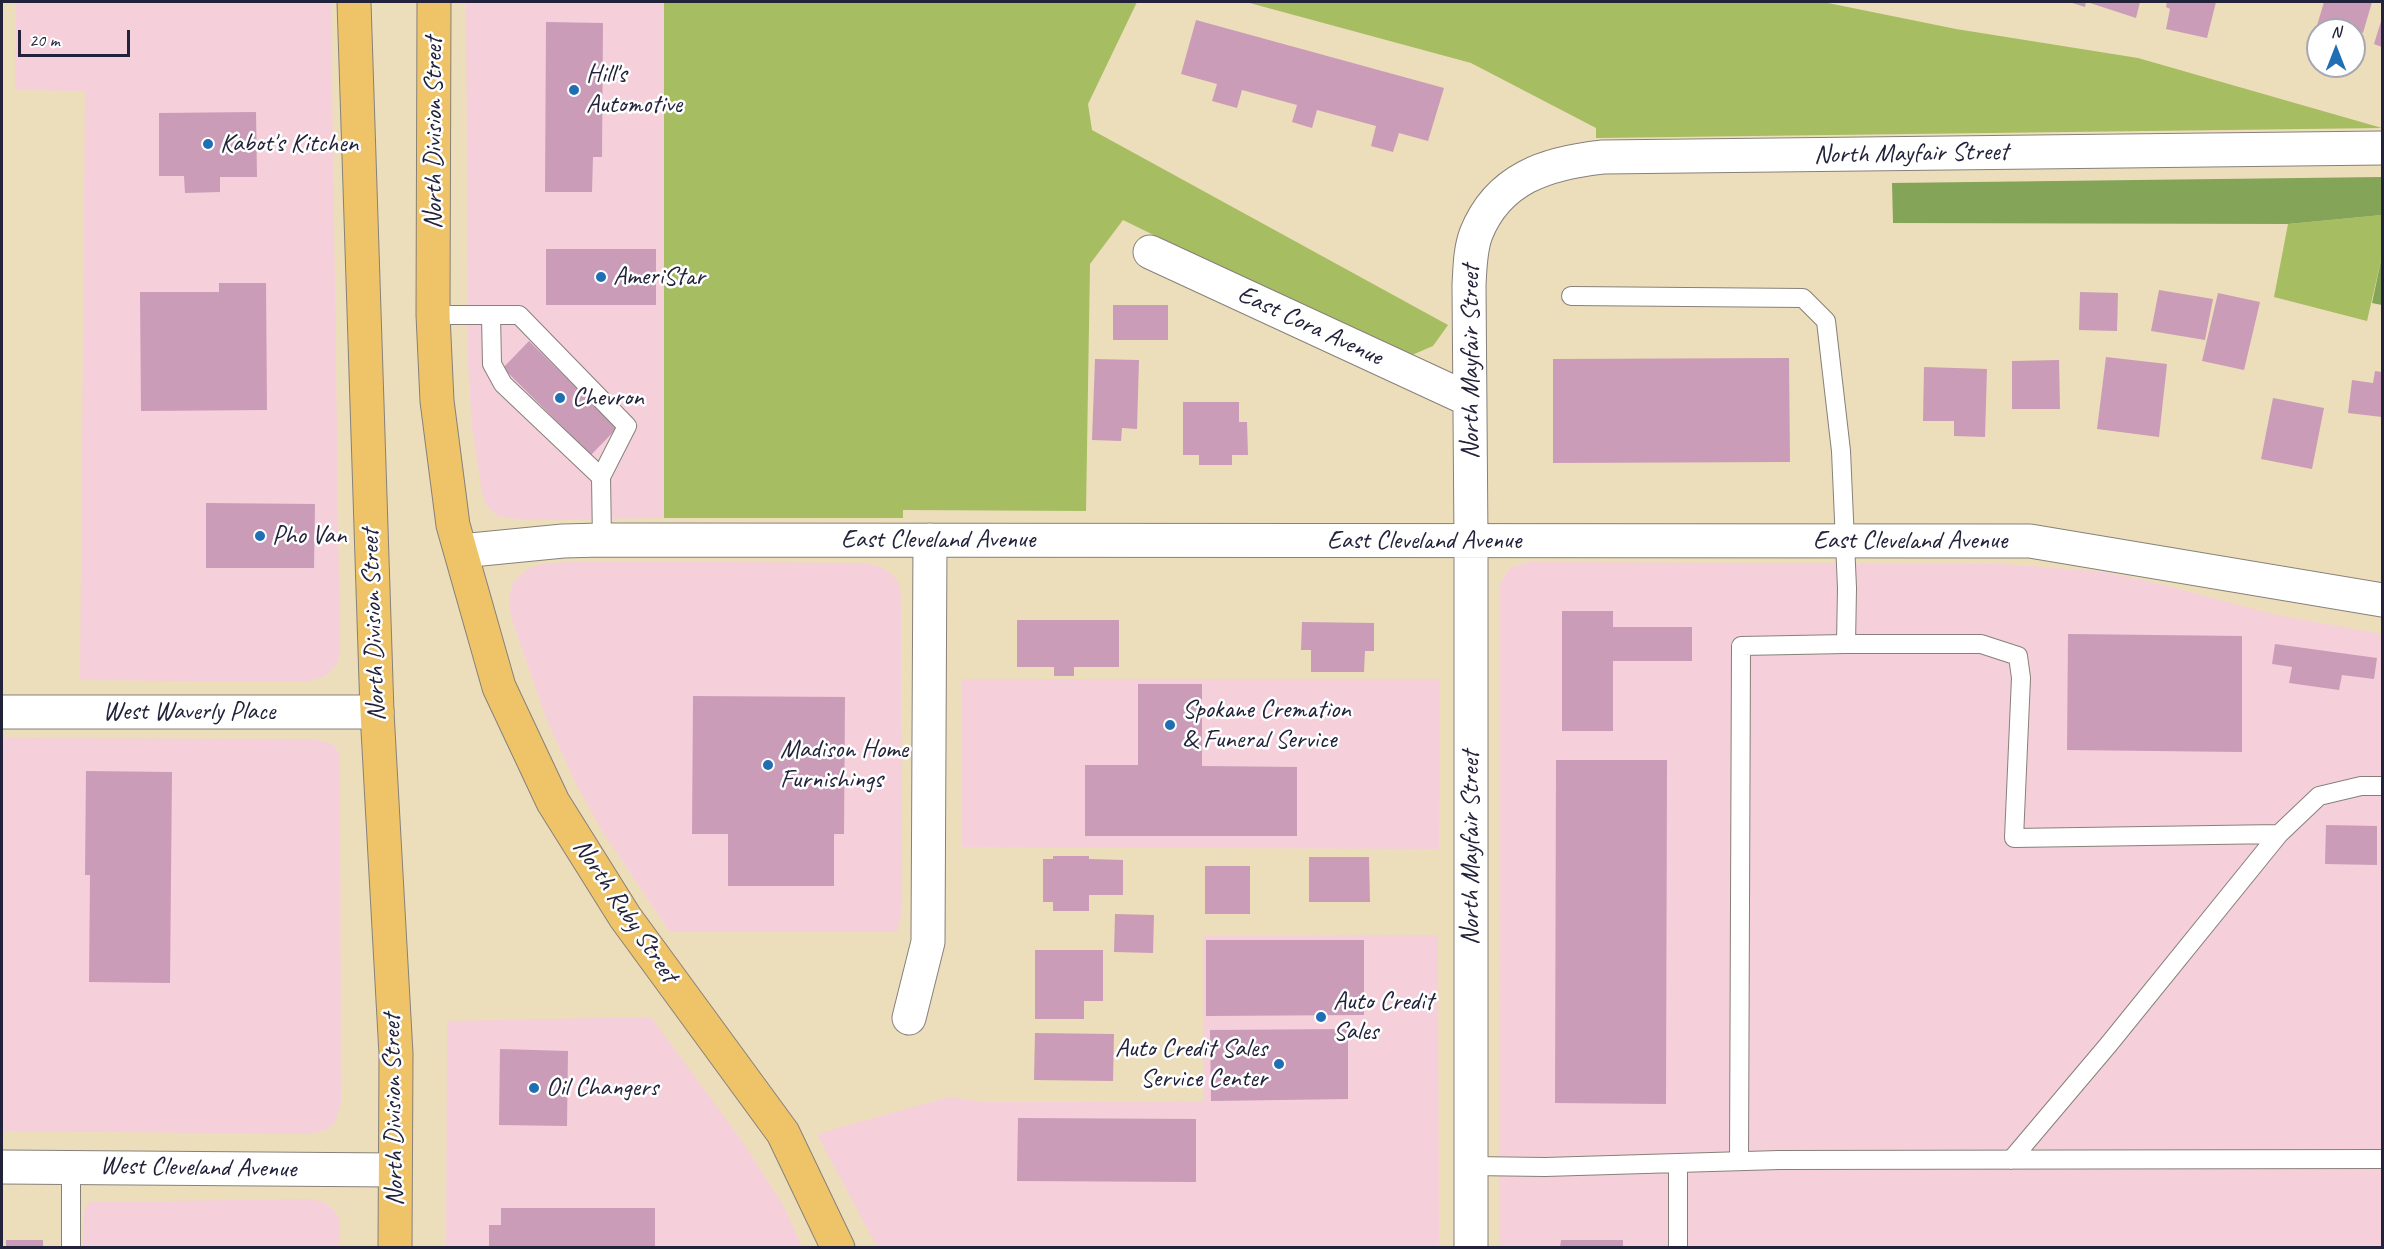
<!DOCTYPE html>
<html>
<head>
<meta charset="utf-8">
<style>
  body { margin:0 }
  #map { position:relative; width:2384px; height:1249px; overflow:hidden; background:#ecdeba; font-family:Caveat,sans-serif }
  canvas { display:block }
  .frame { position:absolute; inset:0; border:3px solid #22223b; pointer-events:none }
  .north { position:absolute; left:2306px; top:18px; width:60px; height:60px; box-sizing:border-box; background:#fff; border:2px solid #a7a7b1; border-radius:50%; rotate:0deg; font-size:16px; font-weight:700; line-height:24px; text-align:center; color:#22223b }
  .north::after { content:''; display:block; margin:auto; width:21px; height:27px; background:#1f6fb2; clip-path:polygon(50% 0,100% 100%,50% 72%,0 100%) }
  .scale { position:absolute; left:18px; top:30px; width:112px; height:27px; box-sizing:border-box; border:3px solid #22223b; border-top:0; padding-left:8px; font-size:18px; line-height:21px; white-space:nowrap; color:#22223b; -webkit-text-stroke:4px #fff; paint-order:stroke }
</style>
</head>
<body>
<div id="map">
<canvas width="2384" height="1249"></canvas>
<div class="frame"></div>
<div class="north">N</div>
<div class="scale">20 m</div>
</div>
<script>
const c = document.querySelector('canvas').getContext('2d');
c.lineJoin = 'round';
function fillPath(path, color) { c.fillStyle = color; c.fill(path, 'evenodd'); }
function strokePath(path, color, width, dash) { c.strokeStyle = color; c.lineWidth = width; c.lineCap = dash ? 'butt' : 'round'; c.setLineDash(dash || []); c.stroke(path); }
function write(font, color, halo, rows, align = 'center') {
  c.font = font + ' Caveat,sans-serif'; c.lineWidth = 5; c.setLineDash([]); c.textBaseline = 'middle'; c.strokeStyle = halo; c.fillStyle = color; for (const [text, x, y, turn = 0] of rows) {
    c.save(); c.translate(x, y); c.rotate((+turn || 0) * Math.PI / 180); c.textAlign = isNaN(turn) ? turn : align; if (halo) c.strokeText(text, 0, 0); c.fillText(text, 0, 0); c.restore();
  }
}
fillPath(new Path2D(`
  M16 2H331L340 655 336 666 324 677 305 682 80 680 85 91 15 90Z
  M466 2H664V518L524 520 510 518 497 516 486 505 482 493 472 428 468 361Z
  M599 561 864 563 882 567 893 575 899 584 901 596 902 892 901 916 897 932H670L604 834 576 784 546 718 511 617 509 598 513 582 523 573 534 566 547 563Z
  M1528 562 2001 564 2057 568 2105 572 2160 584 2272 614 2382 634V1247L1499 1248 1500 584 1510 568Z
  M961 679H1440L1439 849 962 847Z
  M2 738 306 739 319 740 333 744 340 755V766L341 1103 335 1122 328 1129 312 1134 2 1131Z
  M1438 935 1439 1247H877L817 1134 949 1097 985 1102 1203 1101V936Z
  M651 1017 740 1138 782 1203 802 1247 446 1248 447 1021Z
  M307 1199 324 1202 334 1210 340 1220 339 1247H83L84 1210 90 1202Z`), '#f5cfda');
fillPath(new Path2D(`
  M664 2H1137L1088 104 1092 130 1448 325 1433 346 1405 358 1123 220 1090 264 1086 511 903 510V518H664Z
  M1246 2H1823L1956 29 2138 58 2382 128 1596 138V128L1471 63Z
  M2382 215V256L2367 321 2274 297 2288 224Z`), '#a6bd62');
fillPath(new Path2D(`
  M2382 177V215L2288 224 1893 223 1892 183Z
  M2382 256V305L2372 303Z`), '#84a458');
fillPath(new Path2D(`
  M2069 2H2086L2085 7Z
  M2087 2H2140L2136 18Z
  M2167 2H2216L2207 38 2166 29 2170 9 2166 7Z
  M2324 2H2372L2363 33 2358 31 2355 43 2354 30 2316 29Z
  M2382 18V47L2374 44Z
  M1196 20 1444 88 1428 141 1399 133 1393 152 1371 146 1376 126 1317 110 1312 128 1292 122 1297 105 1242 90 1237 108 1212 101 1217 84 1181 74Z
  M546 22 603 23 602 157H593L592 192H545Z
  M256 112 257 177H220V192L185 193 184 176H159V113Z
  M546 249H656V305H546Z
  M219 283H266L267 410 141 411 140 292H219Z
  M2159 290 2213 299 2205 340 2151 331Z
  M2080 292 2118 293 2117 331 2079 330Z
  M2218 293 2260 302 2244 370 2202 361Z
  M1113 305H1168V340H1113Z
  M529 341 617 428 591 455 503 368Z
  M2106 357 2167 364 2159 437 2097 429Z
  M1789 358 1790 462 1553 463V359Z
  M1095 359 1139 360 1137 429 1122 428 1121 441 1092 440Z
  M2059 360 2060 409H2012V361Z
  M1924 367 1987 369 1985 437 1954 436V421H1923Z
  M2375 371 2382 372V417L2348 413 2352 380 2373 383Z
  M2273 398 2324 408 2312 469 2261 459Z
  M1183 402H1239V422H1247L1248 455H1232V465H1199V455H1183Z
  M206 503 315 504 314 568H206Z
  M1562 611H1613V627H1692V661H1613V731H1562Z
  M1017 620H1119V667H1074V676H1054V667H1017Z
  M1302 622 1374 623V651H1365L1364 672H1311V650H1301Z
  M2068 634 2242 636V752L2067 750Z
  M2275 644 2377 658 2374 679 2342 675 2339 690 2289 683 2292 667 2272 664Z
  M1138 684H1202V766L1297 767V836H1085V765H1138Z
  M693 696 845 697 844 834H834V886H728V834H692Z
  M1556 760H1667L1666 1104 1555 1103Z
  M86 771 172 772 170 983 89 982 90 875H85Z
  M2326 825 2377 826V865L2325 864Z
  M1053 856H1089V859L1123 860V895H1089V911H1053V902H1043V859H1053Z
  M1309 857H1369L1370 902H1309Z
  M1205 866H1250V914H1205Z
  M1115 914 1154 915 1153 953 1114 952Z
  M1206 940H1364V1015L1206 1016Z
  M1035 950H1103V1001H1084V1019H1035Z
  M1348 1029V1099L1211 1101 1210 1030Z
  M1035 1033 1114 1034 1113 1081 1034 1080Z
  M500 1049 568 1051 567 1126 499 1125Z
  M1018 1118 1196 1119V1182L1017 1181Z
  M501 1208H655V1248H489V1225H501Z
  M6 1240H43V1248H6Z
  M1561 1240H1623V1248H1560Z`), '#ca9cb8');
const lane = new Path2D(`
  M1571 296 1803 298 1826 321 1841 451 1847 588 1846 644 1741 646 1739 1161
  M433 315H519L627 426 601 477
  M491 315 492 364 503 384 601 477 602 540
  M1846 644H1981L2018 656 2021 678 2014 838 2279 834 2319 796 2361 786H2382
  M2011 1160 2109 1044 2279 834
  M1678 1163 1779 1160 2382 1159
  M1471 1166 1545 1167 1678 1163V1248
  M71 1167V1248`);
const street = new Path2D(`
  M1150 252 1470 400
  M461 551 563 541 602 540 2030 541 2382 600
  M2 712H377
  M909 1018 928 942 930 540
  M2 1167 394 1170
  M1471 1248V541L1469 285C1470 268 1470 250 1476 234 1498 178 1547 163 1603 157L2382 148`);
const primary = new Path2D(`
  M354 2 377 712 396 1054 395 1248
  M434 2 433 315 437 401 453 525 499 687 553 802 625 917 783 1133 838 1248`);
strokePath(lane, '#87807a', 20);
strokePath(street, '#87807a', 35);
strokePath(primary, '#87807a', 35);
strokePath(lane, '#fff', 18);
strokePath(street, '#fff', 33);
strokePath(primary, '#efc469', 33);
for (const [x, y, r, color] of [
  [574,90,6,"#1f6fb2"],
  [208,144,6,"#1f6fb2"],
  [601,277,6,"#1f6fb2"],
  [560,398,6,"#1f6fb2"],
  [260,536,6,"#1f6fb2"],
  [1170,725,6,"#1f6fb2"],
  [768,765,6,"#1f6fb2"],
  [1321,1017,6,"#1f6fb2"],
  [1279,1064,6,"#1f6fb2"],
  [534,1088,6,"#1f6fb2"]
]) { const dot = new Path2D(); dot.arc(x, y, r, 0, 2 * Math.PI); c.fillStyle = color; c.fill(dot); strokePath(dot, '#fff', 2); }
write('26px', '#22223b', '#fff', [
  ["Hill's",586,75],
  ["Automotive",586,105],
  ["Kabot's Kitchen",220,144],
  ["AmeriStar",613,277],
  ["Chevron",572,398],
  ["Pho Van",272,536],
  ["Spokane Cremation",1182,710],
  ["& Funeral Service",1182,740],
  ["Madison Home",780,750],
  ["Furnishings",780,780],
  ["Auto Credit",1333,1002],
  ["Sales",1333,1032],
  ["Auto Credit Sales",1267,1049,"right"],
  ["Service Center",1267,1079,"right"],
  ["Oil Changers",546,1088]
], 'left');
write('26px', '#22223b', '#fff', [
  ["North Division Street",434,133,-90],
  ["North Mayfair Street",1911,154,-1],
  ["East Cora Avenue",1310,326,25],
  ["North Mayfair Street",1471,362,-90],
  ["East Cleveland Avenue",938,540],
  ["East Cleveland Avenue",1424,541],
  ["East Cleveland Avenue",1910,541],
  ["North Division Street",374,625,-92],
  ["West Waverly Place",189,712],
  ["North Mayfair Street",1471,848,-90],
  ["North Ruby Street",625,911,56],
  ["North Division Street",394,1110,-91],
  ["West Cleveland Avenue",198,1168,1]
]);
</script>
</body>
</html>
